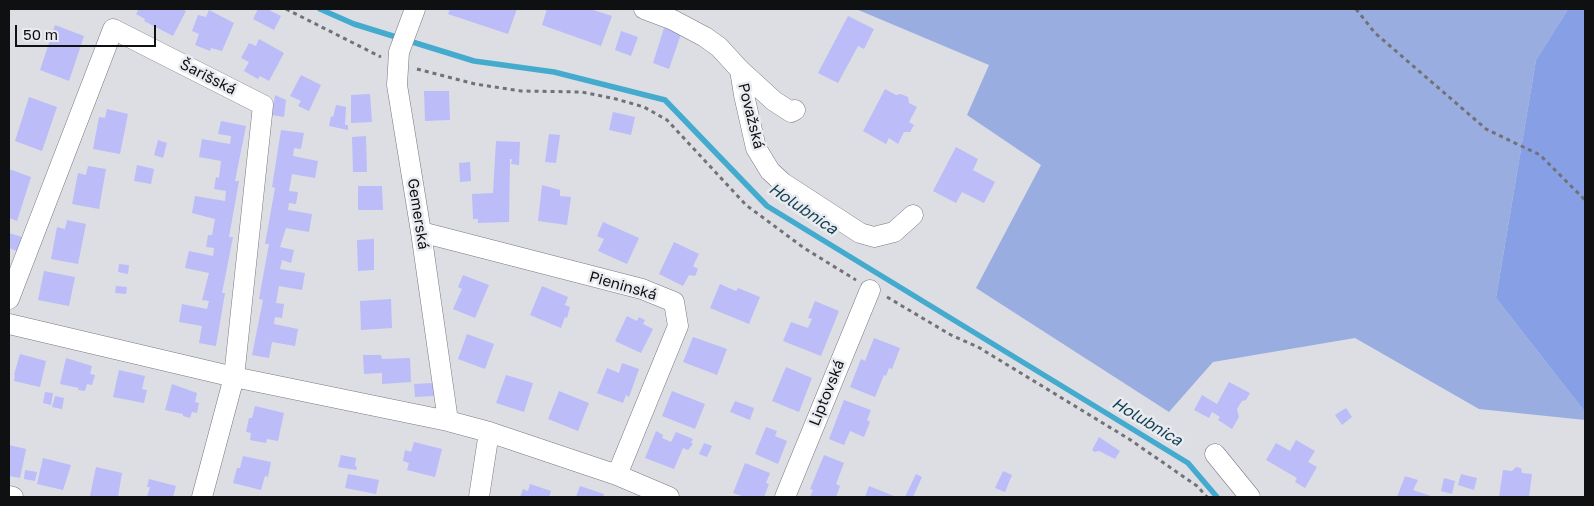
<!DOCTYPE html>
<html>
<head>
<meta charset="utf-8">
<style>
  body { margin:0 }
  #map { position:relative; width:1594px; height:506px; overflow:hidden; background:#dcdee4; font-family:"Golos Text",sans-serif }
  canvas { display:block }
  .frame { position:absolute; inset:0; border:10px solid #0f1012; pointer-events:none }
  .scale { position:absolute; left:15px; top:25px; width:141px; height:22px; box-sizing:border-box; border:2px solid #0f1012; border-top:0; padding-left:6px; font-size:15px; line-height:18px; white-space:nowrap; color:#0f1012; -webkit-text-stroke:4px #e9ebf1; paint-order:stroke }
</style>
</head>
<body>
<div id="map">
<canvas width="1594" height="506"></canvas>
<div class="frame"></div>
<div class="scale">50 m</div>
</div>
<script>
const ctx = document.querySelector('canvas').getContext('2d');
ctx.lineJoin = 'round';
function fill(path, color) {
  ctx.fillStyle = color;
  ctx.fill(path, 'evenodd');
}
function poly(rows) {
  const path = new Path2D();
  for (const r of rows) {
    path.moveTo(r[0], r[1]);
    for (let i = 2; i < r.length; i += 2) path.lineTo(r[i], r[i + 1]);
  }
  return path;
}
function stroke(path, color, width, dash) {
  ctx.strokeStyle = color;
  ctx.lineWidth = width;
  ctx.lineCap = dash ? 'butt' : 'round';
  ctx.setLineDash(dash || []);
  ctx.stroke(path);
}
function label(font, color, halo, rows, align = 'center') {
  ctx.font = font + ' "Golos Text",sans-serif';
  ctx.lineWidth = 5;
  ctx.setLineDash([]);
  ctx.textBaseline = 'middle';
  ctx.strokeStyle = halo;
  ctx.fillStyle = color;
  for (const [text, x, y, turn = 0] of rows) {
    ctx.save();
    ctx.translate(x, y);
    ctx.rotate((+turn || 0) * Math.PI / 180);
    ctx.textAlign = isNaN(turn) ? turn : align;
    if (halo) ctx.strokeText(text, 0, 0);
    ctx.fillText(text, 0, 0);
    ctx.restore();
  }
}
const green = poly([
  [856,9,1568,9,1536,60,1496,298,1585,412,1585,420,1479,409,1355,338,1213,362,1169,412,976,288,1041,165,967,115,989,65]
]);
const forest = poly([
  [1568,9,1585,9,1585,412,1496,298,1536,60]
]);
const stream = poly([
  [320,9,354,24,474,61,554,72,665,100,767,206,1188,463,1217,497]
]);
const building = poly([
  [139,9,182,9,186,11,173,36,144,21,145,19,136,14],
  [258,9,267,9,281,16,274,30,253,19],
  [450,9,517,9,508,34,448,14],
  [547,9,590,9,612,16,601,46,542,25],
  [209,10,234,23,222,51,211,48,210,51,195,45,199,34,192,31,198,15,206,17],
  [848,16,874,29,864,49,858,46,838,83,818,73],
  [55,25,84,36,69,81,40,70],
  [665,25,682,31,669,69,653,63],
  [621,31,638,37,631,56,615,50],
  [259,39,284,53,269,81,260,76,258,79,244,71,249,62,241,58,249,43,256,46],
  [301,75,321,85,309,111,298,106,301,101,290,96],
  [885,89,896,95,901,94,908,97,909,103,917,107,909,122,914,125,910,132,904,132,898,144,889,138,886,144,863,131],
  [424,91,449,91,450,120,425,121],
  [370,94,372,122,351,123,351,95],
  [275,95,286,100,284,117,272,115],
  [29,97,57,107,42,151,15,141],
  [336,105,346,107,345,125,348,125,348,130,329,126,331,116,333,117],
  [107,109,128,114,120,154,93,149,99,117,105,118],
  [613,112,635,117,631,135,609,130],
  [221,121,246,126,235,181,239,181,229,237,233,237,222,293,225,293,216,346,199,343,202,326,179,322,182,304,207,309,209,301,202,300,209,273,185,268,189,251,213,256,214,248,206,247,208,235,212,235,215,219,192,213,195,196,225,201,226,191,214,189,216,177,219,178,221,161,199,157,202,139,230,144,231,136,218,134],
  [281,130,304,133,301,149,294,148,293,156,318,161,315,178,292,174,289,191,298,192,296,204,289,203,288,210,312,214,309,232,286,228,280,247,294,250,291,263,282,260,280,269,305,273,302,290,279,286,276,303,284,304,282,318,275,317,274,324,298,329,295,346,272,342,269,358,252,355,263,300,259,299,269,244,265,244,275,188,272,187],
  [549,134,560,135,556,163,545,162],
  [366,136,367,172,353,172,352,137],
  [158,140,167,143,163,158,154,155],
  [496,141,520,142,519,165,511,164,512,159,510,159,509,222,478,223,478,219,473,219,472,194,493,193],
  [956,147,978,159,973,170,995,182,984,203,962,192,956,203,933,191],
  [470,162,471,181,460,182,459,163],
  [137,165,154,169,151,184,134,181],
  [88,166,106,169,99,209,72,204,78,173,86,175],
  [9,169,31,177,17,221,9,218],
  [542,185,560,190,560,196,571,197,567,225,538,221],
  [358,186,382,186,383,210,358,210],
  [67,220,86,224,78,264,51,259,57,227,65,229],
  [603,222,639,238,627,264,598,251,604,239,597,236],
  [9,233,22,237,17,251,9,248],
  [374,239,374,270,358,271,357,240],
  [674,242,699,254,693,266,698,269,695,276,689,275,683,286,659,274],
  [119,264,129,265,128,274,118,272],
  [44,271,75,277,69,306,38,300],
  [463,275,489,285,475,318,453,309,462,289,458,287],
  [720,284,736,291,738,288,760,297,749,324,710,308],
  [116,286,127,287,126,294,115,293],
  [542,286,568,297,565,305,570,307,567,318,565,317,561,328,530,315],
  [391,299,392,328,361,330,360,301],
  [815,301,839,311,821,356,783,341,791,322,808,328,812,319,808,318],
  [627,316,637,321,639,317,645,320,643,324,653,329,641,353,615,341],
  [467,334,494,344,485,369,458,359],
  [693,337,727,349,717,375,683,362],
  [874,338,900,348,892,369,889,368,886,376,884,375,875,397,850,387,861,359,865,361],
  [20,354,46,361,40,387,14,381,15,375,14,375],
  [363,355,381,355,382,359,410,358,411,382,382,384,382,373,364,374],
  [66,358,92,366,90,374,95,375,92,385,87,384,85,391,78,390,79,388,60,384],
  [622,363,639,369,629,397,626,395,623,403,597,393,607,368,619,373],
  [786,367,812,378,799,412,772,401],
  [119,370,145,376,142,389,147,390,144,403,113,397],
  [506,375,533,383,524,412,496,403],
  [1229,382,1250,393,1246,400,1242,401,1237,409,1239,417,1232,429,1218,420,1220,417,1212,412,1209,418,1194,410,1202,395,1217,404],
  [433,383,434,396,415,397,414,384],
  [172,384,197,393,195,402,199,403,197,413,192,412,190,418,183,416,183,414,165,410],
  [559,391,589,403,578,431,548,419],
  [672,391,705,404,695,429,662,416],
  [45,392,53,393,51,405,43,403],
  [55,396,64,398,62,409,52,407],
  [844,400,871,410,867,420,870,422,864,437,850,431,844,445,829,439],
  [735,401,754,408,750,420,730,412],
  [255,406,284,413,278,441,267,439,266,443,250,440,251,433,246,432,249,418,252,418],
  [1346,408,1352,417,1342,425,1335,415],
  [766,427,777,431,775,436,787,441,778,464,755,454],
  [656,431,663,435,662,438,671,442,676,432,693,439,691,443,693,444,688,450,683,448,674,469,645,458],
  [1099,437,1120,451,1115,459,1099,451,1095,452,1092,450],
  [1296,440,1315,451,1308,462,1317,467,1305,488,1295,482,1297,478,1266,460,1276,443,1290,451],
  [414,442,442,449,435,477,407,470,409,463,403,461,405,450,411,452],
  [704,443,712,446,707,457,699,454],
  [9,445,26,449,20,478,9,476],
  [341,455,356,458,355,466,357,467,356,470,338,467],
  [824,455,844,463,836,484,840,486,836,497,810,497,813,490,810,489],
  [243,456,271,462,268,477,265,476,261,490,233,483,237,468,240,468],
  [43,458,71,465,63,490,37,484],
  [745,463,770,473,766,483,769,484,764,497,745,497,733,493],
  [96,467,122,473,118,497,90,496],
  [1516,467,1521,468,1522,473,1532,474,1529,497,1499,497,1503,470,1512,471],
  [25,470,37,472,35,481,24,479],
  [1003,471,1012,475,1005,492,995,488],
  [348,474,379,480,376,494,345,488],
  [916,474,922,477,913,497,905,497],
  [1461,474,1477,478,1474,490,1458,485],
  [1405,476,1418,480,1413,490,1434,497,1397,497],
  [1444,478,1455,481,1452,494,1441,491],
  [149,479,176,486,173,497,147,497,150,487,147,487],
  [530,484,551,491,549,497,520,497,523,489,528,491],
  [580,486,604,494,603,497,576,497],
  [869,486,894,496,894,497,865,497]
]);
const path = poly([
  [286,9,381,57],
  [1356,9,1375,33,1486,129,1540,155,1585,200],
  [417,69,475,84,521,91,582,92,616,99,644,107,667,120,746,205,804,248,856,280],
  [887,297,951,335,978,347,1129,439,1197,486,1207,497]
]);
const street = poly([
  [415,9,399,52,397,85,421,232,448,421],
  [644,9,673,20,705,37,719,47,740,70,774,101,791,112,795,110],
  [740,70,744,95,756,148,770,171,783,183,860,233,874,237,894,232,913,215],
  [421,232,642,289,674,302,678,326,617,475],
  [9,299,113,29,263,105,234,377,202,497],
  [9,324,234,377,448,421,489,432,617,475,669,497],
  [1215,454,1250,497],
  [9,496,13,497],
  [479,497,489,432],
  [785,497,870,290]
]);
const streetNames = [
  ["Šarišská",208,77,27],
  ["Považská",751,116,76],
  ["Gemerská",418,214,81],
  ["Pieninská",623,286,16],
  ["Liptovská",827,393,-68]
];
const waterNames = [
  ["Holubnica",803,209,34],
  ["Holubnica",1147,422,31]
];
fill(green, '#9aade1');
fill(forest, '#869fe5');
stroke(stream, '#45abce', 5.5);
fill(building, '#bbbcf8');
stroke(street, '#77797e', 21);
stroke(path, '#707276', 3, [4, 4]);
stroke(street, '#fff', 20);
label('15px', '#0f1012', '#e9ebf1', streetNames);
label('italic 16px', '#123f4e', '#e9ebf1', waterNames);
</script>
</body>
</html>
